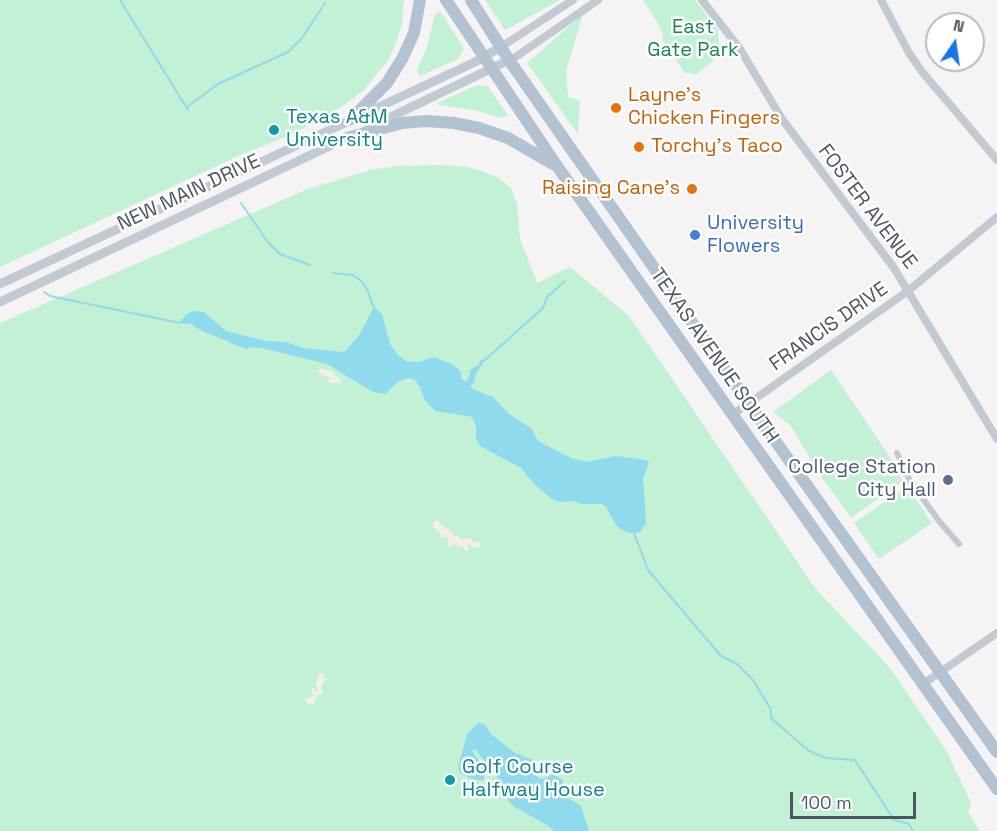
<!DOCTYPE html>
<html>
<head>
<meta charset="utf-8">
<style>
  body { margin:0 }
  #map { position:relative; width:997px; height:831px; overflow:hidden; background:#f5f3f3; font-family:"Space Grotesk",sans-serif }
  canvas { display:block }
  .north { position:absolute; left:925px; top:12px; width:60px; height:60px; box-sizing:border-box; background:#fff; border:2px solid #b7bbc0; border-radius:50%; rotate:13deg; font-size:16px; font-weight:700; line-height:24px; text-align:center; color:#4a5661 }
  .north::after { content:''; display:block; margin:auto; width:21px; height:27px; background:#1a73e8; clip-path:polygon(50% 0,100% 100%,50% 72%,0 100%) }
  .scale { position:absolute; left:790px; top:792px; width:126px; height:27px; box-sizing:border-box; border:3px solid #4a5661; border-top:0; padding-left:8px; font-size:18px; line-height:21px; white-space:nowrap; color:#4a5661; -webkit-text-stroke:4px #fff; paint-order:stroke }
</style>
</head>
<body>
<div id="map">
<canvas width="997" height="831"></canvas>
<div class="north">N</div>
<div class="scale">100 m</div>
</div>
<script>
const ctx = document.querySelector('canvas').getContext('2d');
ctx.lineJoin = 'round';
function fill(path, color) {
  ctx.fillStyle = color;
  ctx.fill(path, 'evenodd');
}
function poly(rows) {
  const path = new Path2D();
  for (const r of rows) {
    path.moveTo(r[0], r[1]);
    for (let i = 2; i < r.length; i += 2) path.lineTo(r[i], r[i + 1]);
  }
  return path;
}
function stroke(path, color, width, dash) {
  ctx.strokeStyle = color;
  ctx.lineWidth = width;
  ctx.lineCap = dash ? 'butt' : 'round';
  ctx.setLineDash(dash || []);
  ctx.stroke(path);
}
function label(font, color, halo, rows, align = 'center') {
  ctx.font = font + ' "Space Grotesk",sans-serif';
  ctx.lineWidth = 5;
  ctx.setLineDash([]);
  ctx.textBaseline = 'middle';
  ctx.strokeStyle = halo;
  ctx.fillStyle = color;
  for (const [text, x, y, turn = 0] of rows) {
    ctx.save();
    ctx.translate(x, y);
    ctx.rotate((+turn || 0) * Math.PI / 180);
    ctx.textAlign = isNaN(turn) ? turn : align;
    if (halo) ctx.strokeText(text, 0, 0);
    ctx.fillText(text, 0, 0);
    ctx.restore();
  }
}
const green = poly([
  [0,0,404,0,402,24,394,48,388,60,364,90,341,107,317,122,290,135,238,156,0,267],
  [485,0,560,0,505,30],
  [643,0,695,0,718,30,719,56,697,74,685,73,663,42,663,35,657,22],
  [440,11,464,48,458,59,420,76,417,70,427,47,435,15],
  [583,14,566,71,568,97,580,101,578,134,527,63],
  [477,85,487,86,508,115,502,118,474,110,439,105,437,103],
  [441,165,468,167,482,171,499,178,511,188,517,204,520,239,537,283,570,267,629,316,815,588,891,669,947,752,971,803,968,812,980,831,0,831,0,323,308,189,370,170,395,166],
  [831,370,889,456,903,481,851,518,820,475,791,426,773,412],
  [907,486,932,523,879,559,854,523]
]);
const sand = poly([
  [321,368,332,372,340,379,341,383,327,383,330,377,320,375,318,370],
  [437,520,445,528,450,530,453,536,458,536,462,540,466,538,471,539,473,542,479,542,480,547,472,547,468,543,468,550,466,551,462,546,458,548,457,543,453,544,451,547,448,546,447,536,441,538,439,531,433,527,433,522],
  [320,673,324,674,324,677,327,678,321,685,323,693,317,696,313,704,308,704,305,699,314,696,311,693,312,689,315,688,316,692,318,692,316,684]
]);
const water = poly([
  [374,307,382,314,390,344,398,355,406,361,419,362,434,357,452,364,460,371,462,379,466,382,469,377,470,370,478,365,481,360,486,359,475,375,475,381,470,387,486,395,492,396,509,414,531,428,538,441,571,458,586,462,616,456,647,460,649,463,643,478,646,523,640,532,629,533,622,530,616,525,606,507,602,504,582,504,573,501,560,502,552,499,535,485,521,468,480,446,476,437,476,426,472,417,435,411,425,400,420,387,415,380,408,378,399,381,385,394,373,392,327,364,266,349,253,347,246,349,198,329,191,324,179,323,187,314,193,311,204,312,226,331,267,341,286,342,303,348,344,352,358,337],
  [478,723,484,724,491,734,515,753,533,760,533,771,538,778,544,779,553,774,563,780,564,793,568,798,581,806,589,831,554,831,547,825,513,806,508,800,505,787,475,749,472,751,484,768,484,780,473,780,460,773,458,767,467,734]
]);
const stream = poly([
  [120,0,188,110],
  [187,107,218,84,288,52,302,38,325,3],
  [241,203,267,241,280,254,310,265],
  [333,273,353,275,361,281,367,289,374,308],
  [44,292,50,296,180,323],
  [485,360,543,308,547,297,565,281],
  [634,533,648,570,720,655,737,664,753,680,770,708,772,719,809,751,826,758,855,760,894,820,909,824,913,831]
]);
const pedestrian = poly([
  [897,453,910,481,939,521,959,544]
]);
const minor = poly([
  [702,0,740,49,782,119,894,268,997,439],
  [881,0,909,53,923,73,997,160],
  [501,47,573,0],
  [509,60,517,56,598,0],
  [732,415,908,291,997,217],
  [923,684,997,633]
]);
const tertiary = poly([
  [368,128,509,60],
  [0,284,473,63,501,47],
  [0,302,353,135]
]);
const primary = poly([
  [446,0,557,166,997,789],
  [471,0,509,60,749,404,997,752],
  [351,119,387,83,402,59,414,33,420,0],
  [347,138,402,123,426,121,454,123,479,128,508,138,553,164]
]);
const markers = [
  [616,108,6,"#e8710a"],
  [274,130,6,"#0f9aa8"],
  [639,147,6,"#e8710a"],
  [692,189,6,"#e8710a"],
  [695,235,6,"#3f7fe0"],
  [948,480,6,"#5c6f8a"],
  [450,780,6,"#0f9aa8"]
];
const parkNames = [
  ["East",693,28],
  ["Gate Park",693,51]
];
const foodNames = [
  ["Layne's",628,96],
  ["Chicken Fingers",628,119],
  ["Torchy's Taco",651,147],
  ["Raising Cane's",680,189,"right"]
];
const cultureNames = [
  ["Texas A&M",286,118],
  ["University",286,141],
  ["Golf Course",462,768],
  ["Halfway House",462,791]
];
const streetNames = [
  ["NEW MAIN DRIVE",189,193,-25],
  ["FOSTER AVENUE",867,207,53],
  ["FRANCIS DRIVE",829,327,-35],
  ["TEXAS AVENUE SOUTH",714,356,55]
];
const shopNames = [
  ["University",707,224],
  ["Flowers",707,247]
];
const serviceNames = [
  ["College Station",936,468],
  ["City Hall",936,491]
];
fill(green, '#c3f1d5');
fill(sand, '#f5f0e5');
fill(water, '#90daee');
stroke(stream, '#90daee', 2);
stroke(pedestrian, '#c1cad2', 6);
stroke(minor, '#c1cad2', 8);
stroke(tertiary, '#c1cad2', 9);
stroke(primary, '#b3c2d1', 12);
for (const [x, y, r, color] of markers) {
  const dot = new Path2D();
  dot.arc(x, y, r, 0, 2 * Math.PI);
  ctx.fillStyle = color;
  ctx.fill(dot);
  stroke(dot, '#fff', 2);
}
label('20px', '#17864f', '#fff', parkNames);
label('20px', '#c56008', '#fff', foodNames, 'left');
label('20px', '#0d838f', '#fff', cultureNames, 'left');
label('20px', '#4a5661', '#fff', streetNames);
label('20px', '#366cbe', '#fff', shopNames, 'left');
label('20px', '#4e5e75', '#fff', serviceNames, 'right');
</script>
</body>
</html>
